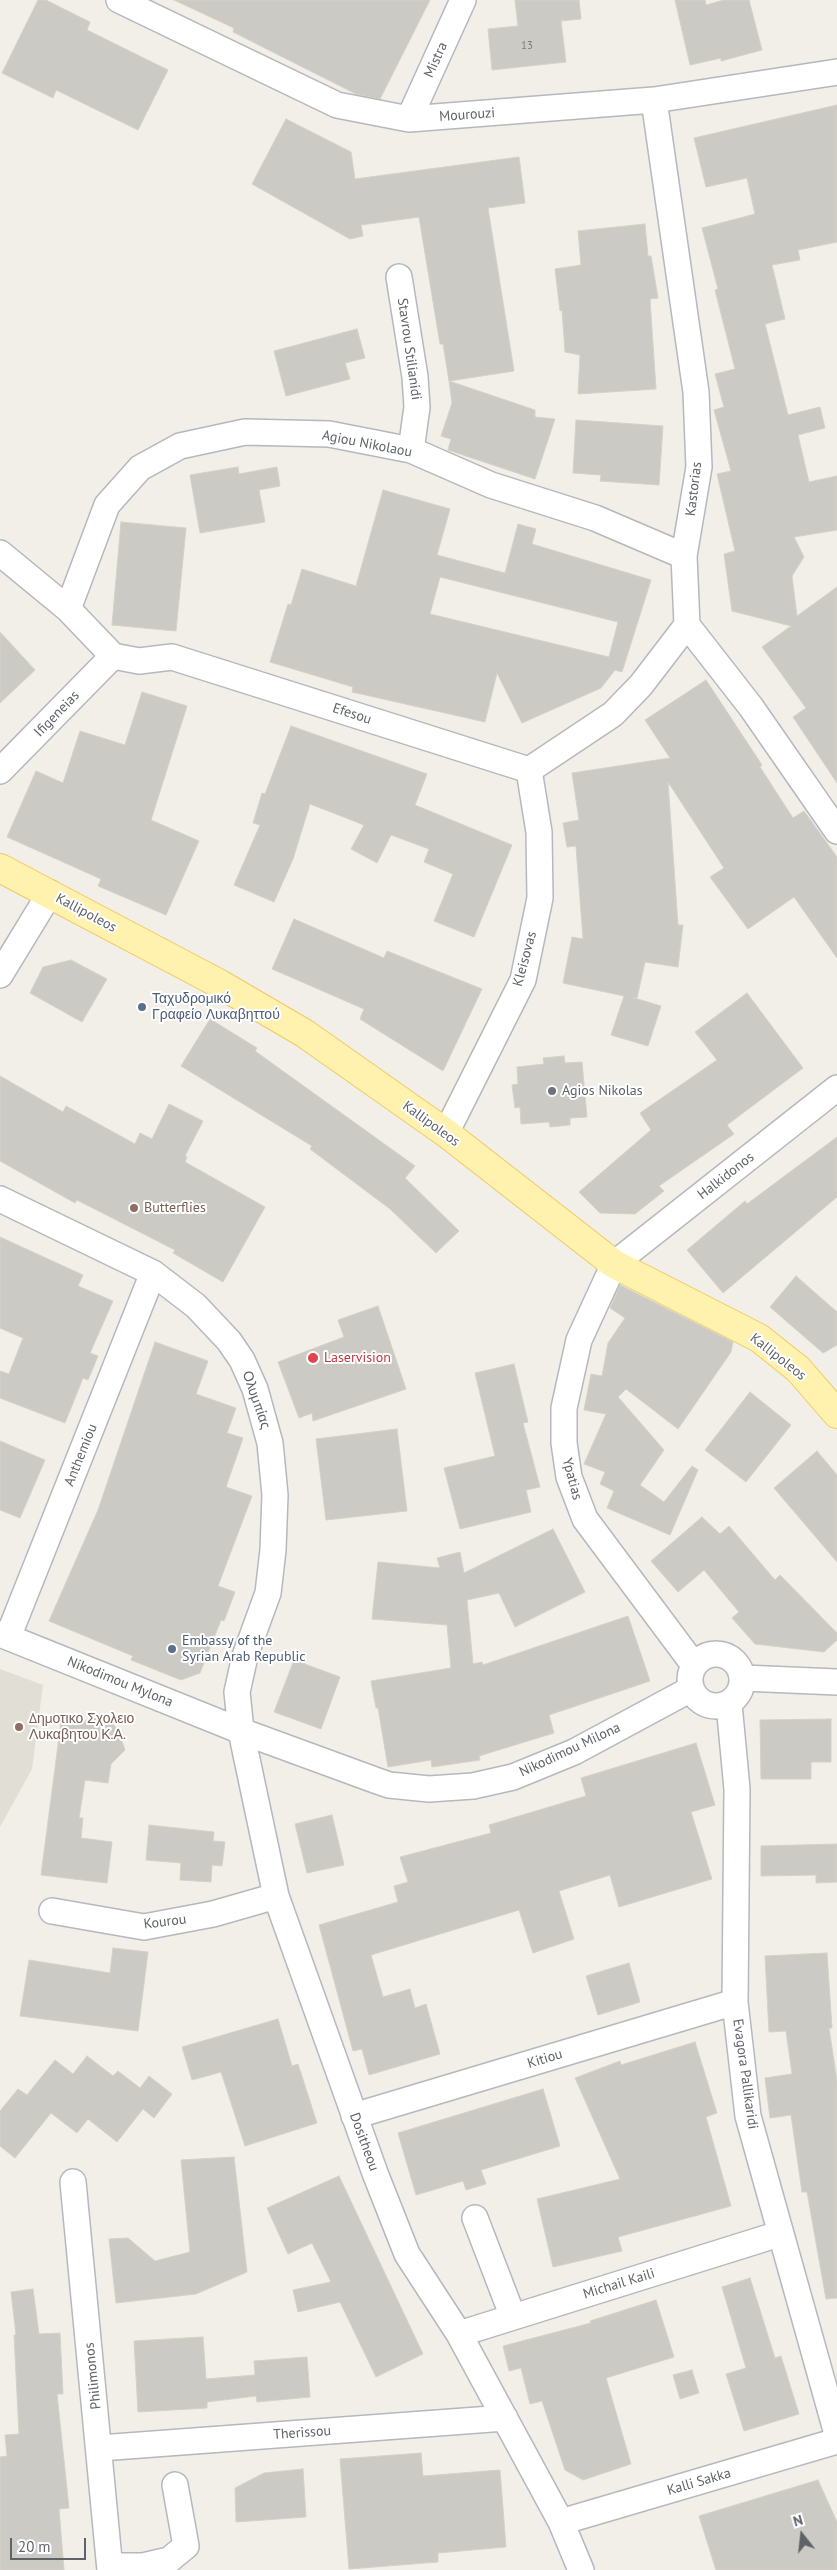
<!DOCTYPE html>
<html>
<head>
<meta charset="utf-8">
<style>
  body { margin:0 }
  #map { position:relative; width:837px; height:2570px; overflow:hidden; background:#f1efe8; font-family:"PT Sans",sans-serif }
  canvas { display:block }
  .north { position:absolute; left:777px; top:2510px; width:50px; height:50px; -webkit-text-stroke:4px #fff; paint-order:stroke; rotate:344deg; font-size:14px; font-weight:700; line-height:20px; text-align:center; color:#5f6368 }
  .north::after { content:''; display:block; margin:auto; width:18px; height:22px; background:#5f6368; clip-path:polygon(50% 0,100% 100%,50% 72%,0 100%) }
  .scale { position:absolute; left:10px; top:2538px; width:76px; height:22px; box-sizing:border-box; border:2px solid #5f6368; border-top:0; padding-left:6px; font-size:15px; line-height:18px; white-space:nowrap; color:#5f6368; -webkit-text-stroke:4px #fff; paint-order:stroke }
</style>
</head>
<body>
<div id="map">
<canvas width="837" height="2570"></canvas>
<div class="north">N</div>
<div class="scale">20 m</div>
</div>
<script>
const ctx = document.querySelector('canvas').getContext('2d');
ctx.lineJoin = 'round';
function fill(path, color) {
  ctx.fillStyle = color;
  ctx.fill(path, 'evenodd');
}
function poly(rows) {
  const path = new Path2D();
  for (const r of rows) {
    if (r.length === 3) {
      path.moveTo(r[0] + r[2], r[1]);
      path.arc(r[0], r[1], r[2], 0, 2 * Math.PI);
      continue;
    }
    path.moveTo(r[0], r[1]);
    for (let i = 2; i < r.length; i += 2) path.lineTo(r[i], r[i + 1]);
  }
  return path;
}
function stroke(path, color, width, dash) {
  ctx.strokeStyle = color;
  ctx.lineWidth = width;
  ctx.lineCap = dash ? 'butt' : 'round';
  ctx.setLineDash(dash || []);
  ctx.stroke(path);
}
function label(font, color, halo, rows, align = 'center') {
  ctx.font = font + ' "PT Sans",sans-serif';
  ctx.lineWidth = 4;
  ctx.setLineDash([]);
  ctx.textBaseline = 'middle';
  ctx.strokeStyle = halo;
  ctx.fillStyle = color;
  for (const [text, x, y, turn = 0] of rows) {
    ctx.save();
    ctx.translate(x, y);
    ctx.rotate((+turn || 0) * Math.PI / 180);
    ctx.textAlign = isNaN(turn) ? turn : align;
    if (halo) ctx.strokeText(text, 0, 0);
    ctx.fillText(text, 0, 0);
    ctx.restore();
  }
}
const education = poly([
  [0,1669,43,1685,32,1769,0,1827]
]);
const building = poly([
  [38,0,46,0,90,22,87,30,168,70,138,130,56,90,53,98,2,73,38,0],
  [174,0,430,0,380,99,356,94,233,32,234,28,174,0],
  [515,0,579,0,581,19,561,21,566,62,492,70,488,29,518,26,515,0],
  [675,0,705,0,706,5,724,0,749,0,762,50,721,61,721,58,690,65,675,0],
  [837,105,837,242,798,250,800,260,772,265,785,319,765,324,788,415,820,407,825,428,798,435,809,482,837,476,837,530,794,537,804,557,792,576,797,616,837,587,837,783,793,717,806,708,762,647,791,626,732,611,724,554,735,551,717,474,731,471,714,410,724,407,715,374,735,369,715,290,718,289,702,228,755,214,747,178,706,187,694,138,837,105],
  [286,119,351,152,355,179,519,157,525,203,488,208,514,371,449,381,443,344,440,344,419,217,361,225,363,236,350,239,252,184,286,119],
  [645,224,648,256,651,256,658,298,650,299,656,389,578,394,580,355,565,352,562,310,560,311,555,269,581,265,578,231,645,224],
  [357,329,365,358,345,363,350,379,286,396,274,351,357,329],
  [449,381,535,410,535,417,555,419,535,479,448,450,451,439,441,436,452,403,449,381],
  [576,420,663,426,659,485,600,481,601,475,573,473,576,420],
  [238,467,239,474,277,467,280,486,259,490,265,522,200,533,190,475,238,467],
  [383,490,450,509,437,555,505,573,518,524,536,529,532,544,651,580,622,672,615,670,601,688,522,723,497,673,485,722,352,692,353,687,270,662,288,604,291,605,302,569,356,586,383,490],
  [440,577,618,622,609,657,430,614,440,577],
  [121,522,186,528,176,631,112,625,121,522],
  [0,632,35,670,0,703,0,632],
  [706,680,762,765,760,767,793,818,804,811,837,857,837,958,794,897,748,929,710,877,724,868,668,782,678,925,683,925,678,967,645,962,637,998,631,997,661,1006,648,1046,611,1035,624,996,563,983,572,937,583,939,576,846,567,847,563,823,579,820,572,773,670,758,645,720,706,680],
  [142,692,187,706,151,820,199,841,166,915,98,886,101,879,7,837,36,771,63,783,80,731,125,745,142,692],
  [291,726,427,774,415,805,512,845,474,937,434,921,453,874,424,862,429,849,391,835,377,863,351,849,364,825,310,804,293,859,274,902,234,885,260,825,253,823,262,793,265,794,291,726],
  [294,919,384,958,387,951,482,989,443,1071,360,1019,364,1009,272,969,294,919],
  [71,960,107,979,82,1022,30,993,43,967,71,960],
  [747,993,803,1068,727,1125,734,1134,659,1186,664,1191,635,1214,600,1213,579,1192,651,1130,640,1113,717,1060,695,1032,747,993],
  [210,1019,257,1048,255,1051,415,1166,405,1178,459,1231,436,1253,390,1209,310,1149,312,1146,181,1066,210,1019],
  [564,1056,565,1063,582,1062,587,1117,570,1118,570,1125,550,1127,549,1122,521,1124,520,1107,515,1108,512,1085,518,1084,517,1067,544,1064,543,1058,564,1056],
  [0,1076,63,1112,66,1106,135,1144,140,1133,152,1139,169,1104,203,1121,185,1156,187,1157,185,1162,265,1207,223,1282,173,1253,175,1250,77,1200,75,1203,0,1161,0,1076],
  [837,1137,837,1197,723,1293,687,1250,745,1201,747,1204,837,1137],
  [0,1237,83,1275,78,1286,113,1301,90,1353,98,1356,88,1380,83,1378,65,1423,0,1398,0,1371,9,1374,23,1338,0,1328,0,1237],
  [796,1276,837,1312,837,1345,823,1353,770,1307,796,1276],
  [620,1285,733,1342,731,1352,678,1429,626,1389,618,1397,664,1450,640,1485,664,1502,692,1466,698,1470,670,1535,607,1508,614,1491,600,1484,605,1472,584,1464,606,1414,584,1410,591,1374,602,1376,608,1343,625,1318,610,1308,620,1285],
  [378,1306,406,1389,313,1421,312,1413,299,1418,278,1362,344,1337,338,1320,378,1306],
  [155,1342,208,1361,196,1394,236,1408,227,1433,243,1438,226,1487,252,1496,218,1586,235,1592,224,1621,221,1620,200,1673,181,1680,131,1660,133,1656,49,1621,98,1510,155,1342],
  [514,1364,528,1422,523,1423,540,1487,526,1490,531,1512,460,1529,444,1468,495,1456,475,1373,514,1364],
  [750,1392,791,1425,746,1482,705,1450,750,1392],
  [397,1429,407,1511,326,1520,316,1439,397,1429],
  [0,1441,45,1460,20,1518,0,1510,0,1441],
  [817,1451,837,1475,837,1562,774,1488,817,1451],
  [702,1517,720,1534,729,1526,775,1580,780,1575,837,1633,837,1640,824,1652,755,1644,732,1618,739,1612,704,1570,678,1592,651,1561,702,1517],
  [553,1529,585,1592,515,1627,499,1593,467,1600,473,1664,482,1662,483,1665,628,1616,650,1681,549,1715,554,1733,479,1756,480,1760,432,1767,431,1760,388,1767,378,1708,376,1708,371,1681,451,1668,447,1625,372,1619,378,1562,440,1568,437,1558,460,1552,464,1573,553,1529],
  [294,1660,340,1677,321,1729,274,1712,294,1660],
  [91,1717,108,1718,118,1730,125,1750,111,1764,108,1783,85,1780,79,1818,83,1818,81,1838,112,1842,107,1883,41,1875,61,1722,79,1725,91,1717],
  [831,1719,831,1762,811,1762,811,1779,761,1779,760,1720,831,1719],
  [696,1743,715,1805,691,1812,712,1879,619,1907,610,1875,559,1891,574,1939,533,1953,519,1910,371,1955,383,1997,410,1989,415,2008,426,2004,440,2054,369,2075,362,2049,353,2051,319,1925,398,1902,394,1886,408,1882,400,1857,491,1833,489,1825,586,1796,581,1778,696,1743],
  [332,1815,344,1865,307,1873,295,1824,332,1815],
  [149,1825,214,1832,213,1841,225,1842,222,1866,212,1865,211,1882,180,1880,181,1863,146,1860,149,1825],
  [837,1844,837,1882,816,1883,816,1875,761,1876,761,1846,837,1844],
  [113,1948,148,1952,138,2031,20,2016,29,1960,110,1973,113,1948],
  [827,1953,832,2028,829,2028,837,2081,837,2298,826,2299,807,2192,802,2192,791,2115,770,2118,765,2078,792,2074,786,2031,769,2032,765,1956,827,1953],
  [629,1963,640,2002,598,2015,586,1976,629,1963],
  [278,2019,292,2066,298,2064,317,2123,245,2146,221,2072,192,2080,182,2047,278,2019],
  [695,2042,717,2113,706,2117,731,2206,618,2237,622,2251,553,2267,537,2199,620,2179,575,2078,620,2061,621,2065,695,2042],
  [87,2056,113,2076,118,2071,140,2088,149,2076,172,2094,154,2118,143,2109,117,2142,88,2119,77,2133,51,2113,15,2158,0,2146,0,2111,18,2089,27,2095,55,2060,73,2074,87,2056],
  [543,2089,560,2146,481,2170,486,2184,466,2190,463,2181,416,2195,398,2133,543,2089],
  [234,2157,247,2272,196,2294,116,2303,109,2239,128,2238,155,2261,190,2252,181,2160,234,2157],
  [339,2176,423,2354,376,2377,340,2302,298,2312,293,2290,331,2282,312,2243,288,2254,267,2208,339,2176],
  [750,2278,775,2358,781,2356,799,2414,744,2431,726,2374,746,2368,722,2287,750,2278],
  [33,2289,39,2334,60,2333,63,2394,57,2394,69,2508,59,2509,64,2570,0,2570,0,2457,7,2456,5,2435,19,2434,14,2335,16,2335,11,2292,33,2289],
  [656,2300,674,2357,606,2378,631,2464,583,2480,565,2470,542,2401,530,2404,521,2368,509,2371,503,2346,591,2323,590,2321,656,2300],
  [203,2337,206,2379,255,2375,254,2361,307,2357,310,2397,257,2402,256,2396,207,2402,207,2408,138,2412,134,2341,203,2337],
  [692,2370,699,2393,680,2399,673,2375,692,2370],
  [421,2453,423,2476,500,2470,506,2547,438,2553,438,2562,349,2569,340,2459,421,2453],
  [303,2469,306,2517,236,2522,235,2488,264,2473,303,2469],
  [818,2480,837,2522,837,2570,716,2570,699,2516,818,2480]
]);
const minor = poly([
  [119,0,337,105,409,119,654,100,837,72],
  [654,100,696,392,699,467,684,556,687,625,751,707,837,831],
  [409,119,463,0],
  [399,277,415,377,417,407,411,450],
  [0,553,68,609,113,656,139,661,172,657,529,770],
  [68,609,107,505,140,468,180,446,245,432,329,434,411,450,491,485,595,518,684,556],
  [529,770,613,714,641,685,687,625],
  [0,771,113,656],
  [0,975,50,893],
  [446,1133,523,980,540,898,539,832,529,770],
  [0,1199,153,1273,196,1306,229,1341,242,1360,255,1389,270,1443,275,1495,273,1550,268,1593,245,1656,237,1692,241,1731,276,1896,375,2173,407,2254,459,2334,561,2522,581,2570],
  [0,1634,241,1731,372,1779,389,1785,429,1789,473,1786,513,1777,574,1752,691,1689],
  [8,1637,153,1273],
  [716,1680,26],
  [694,1665,585,1519,569,1477,564,1443,564,1408,579,1340,614,1264,837,1088],
  [743,1678,837,1682],
  [729,1704,737,1789,735,2002,748,2116,837,2434],
  [52,1911,144,1927,213,1914,276,1896],
  [354,2116,735,2002],
  [73,2182,110,2570],
  [475,2218,513,2317],
  [459,2334,779,2234],
  [100,2448,505,2418],
  [561,2522,837,2441],
  [110,2566,143,2566,169,2560,186,2546,175,2485]
]);
const major = poly([
  [0,868,220,984,304,1033,446,1133,614,1264,759,1338,798,1369,837,1414]
]);
const markers = [
  [142,1007,5,"#5c6f8a"],
  [552,1091,5,"#6b7280"],
  [134,1208,5,"#8d6e63"],
  [313,1358,6,"#e0444e"],
  [172,1649,5,"#5c6f8a"],
  [19,1727,5,"#8d6e63"]
];
const numberNames = [
  ["13",527,46]
];
const streetNames = [
  ["Mistra",436,60,-66],
  ["Mourouzi",467,115,-4],
  ["Stavrou Stilianidi",409,349,82],
  ["Agiou Nikolaou",367,444,11],
  ["Kastorias",694,489,-83],
  ["Ifigeneias",57,714,-46],
  ["Efesou",352,714,18],
  ["Kallipoleos",86,913,28],
  ["Kleisovas",525,959,-75],
  ["Kallipoleos",431,1124,36],
  ["Halkidonos",726,1176,-38],
  ["Kallipoleos",778,1357,38],
  ["Ολυμπίας",256,1400,71],
  ["Anthemiou",81,1455,-68],
  ["Ypatias",572,1479,75],
  ["Nikodimou Mylona",120,1682,22],
  ["Nikodimou Milona",570,1750,-25],
  ["Kourou",165,1922,-7],
  ["Kitiou",545,2059,-17],
  ["Evagora Pallikaridi",745,2074,82],
  ["Dositheou",364,2142,70],
  ["Michail Kaili",619,2284,-17],
  ["Philimonos",93,2376,-96],
  ["Therissou",302,2433,-4],
  ["Kalli Sakka",699,2482,-16]
];
const serviceNames = [
  ["Ταχυδρομικό",152,999],
  ["Γραφείο Λυκαβηττού",152,1015],
  ["Embassy of the",182,1641],
  ["Syrian Arab Republic",182,1657]
];
const worshipNames = [
  ["Agios Nikolas",562,1091]
];
const educationNames = [
  ["Butterflies",144,1208],
  ["Δημοτικο Σχολειο",29,1719],
  ["Λυκαβητου Κ.Α.",29,1735]
];
const healthNames = [
  ["Laservision",324,1358]
];
fill(education, '#e1ded6');
fill(building, '#cccac5');
stroke(building, '#d6d1c6', 1);
stroke(minor, '#b5b8bc', 28);
stroke(major, '#f2c960', 30);
stroke(minor, '#fff', 25);
stroke(major, '#fff2af', 28);
for (const [x, y, r, color] of markers) {
  const dot = new Path2D();
  dot.arc(x, y, r, 0, 2 * Math.PI);
  ctx.fillStyle = color;
  ctx.fill(dot);
  stroke(dot, '#fff', 2);
}
label('11px', '#7a7d7f', null, numberNames);
label('14px', '#5f6368', '#fff', streetNames);
label('14px', '#4e5e75', '#fff', serviceNames, 'left');
label('14px', '#5b616d', '#fff', worshipNames, 'left');
label('14px', '#785e54', '#fff', educationNames, 'left');
label('14px', '#be3a42', '#fff', healthNames, 'left');
</script>
</body>
</html>
